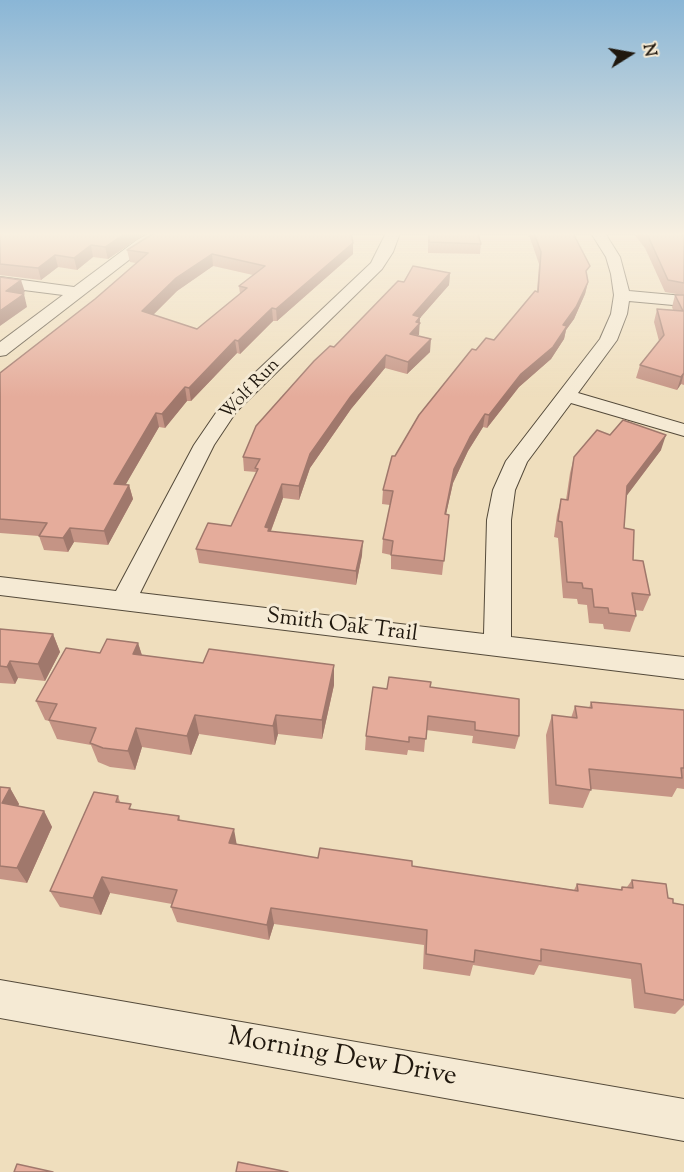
<!DOCTYPE html>
<html>
<head>
<meta charset="utf-8">
<style>
  body { margin:0 }
  #map { position:relative; width:684px; height:1172px; overflow:hidden; background:#efdebd; font-family:"Sorts Mill Goudy",serif }
  canvas { display:block }
  .north { position:absolute; left:600px; top:24px; width:60px; height:60px; -webkit-text-stroke:4px #f5ead4; paint-order:stroke; rotate:79deg; font-size:16px; font-weight:700; line-height:24px; text-align:center; color:#20180e }
  .north::after { content:''; display:block; margin:auto; width:21px; height:27px; background:#20180e; clip-path:polygon(50% 0,100% 100%,50% 72%,0 100%) }
</style>
</head>
<body>
<div id="map">
<canvas width="684" height="1172"></canvas>
<div class="north">N</div>
</div>
<script>
const ctx = document.querySelector('canvas').getContext('2d');
ctx.lineJoin = 'round';
function poly(rows) {
  const path = new Path2D();
  for (const r of rows) {
    path.moveTo(r[0], r[1]);
    for (let i = 2; i < r.length; i += 2) path.lineTo(r[i], r[i + 1]);
  }
  return path;
}
function stroke(path, color, width, dash) {
  ctx.strokeStyle = color;
  ctx.lineWidth = width;
  ctx.lineCap = dash ? 'butt' : 'round';
  ctx.setLineDash(dash || []);
  ctx.stroke(path);
}
function fill(path, color) {
  ctx.fillStyle = color;
  ctx.fill(path, 'evenodd');
}
function label(font, color, halo, rows, align = 'center') {
  ctx.font = font + ' "Sorts Mill Goudy",serif';
  ctx.lineWidth = 6;
  ctx.setLineDash([]);
  ctx.textBaseline = 'middle';
  ctx.strokeStyle = halo;
  ctx.fillStyle = color;
  for (const [text, x, y, turn = 0] of rows) {
    ctx.save();
    ctx.translate(x, y);
    ctx.rotate((+turn || 0) * Math.PI / 180);
    ctx.textAlign = isNaN(turn) ? turn : align;
    if (halo) ctx.strokeText(text, 0, 0);
    ctx.fillText(text, 0, 0);
    ctx.restore();
  }
}
const minor = poly([
  [150,233,169,233,147,246,6,355,0,356,0,342,63,295,0,287,0,277,74,287,137,240,150,233],
  [386,233,400,233,393,252,382,269,236,412,214,445,140,593,484,634,487,520,493,490,506,461,600,339,611,314,614,295,611,274,606,257,591,233,605,233,620,257,629,291,684,296,684,306,629,301,627,314,617,340,578,393,684,424,684,436,571,403,527,462,515,490,511,520,511,637,684,657,684,679,0,595,0,577,116,591,194,445,222,404,371,263,386,233],
  [0,980,684,1099,684,1141,0,1018,0,980]
]);
const wall = poly([
  [0,233,146,233,108,259,93,257,77,270,58,267,41,280,0,275],
  [154,233,352,233,353,254,277,321,273,321,240,354,237,353,191,401,187,401,165,428,159,427,125,485,129,485,133,499,108,545,74,542,68,552,44,550,39,536,0,533,0,373,95,299,136,263,130,262,127,250],
  [213,266,253,275,239,286,240,294,197,329,153,315,177,291],
  [428,233,478,233,481,244,480,254,428,253],
  [527,233,573,233,587,277,588,282,585,294,574,319,566,330,564,339,551,359,519,387,487,428,483,427,468,451,453,483,446,514,449,515,442,575,391,569,391,555,382,553,383,539,390,505,382,504,383,490,395,456,476,350,494,340,537,291,539,264,530,238],
  [633,233,681,233,684,238,684,385,681,384,677,390,636,378,640,365,659,341,654,322,657,309,673,310,672,307,675,295,682,295,665,292,645,248],
  [450,273,449,285,420,318,418,336,430,352,407,374,385,368,351,409,310,468,299,500,283,498,271,531,362,555,356,585,199,563,196,549,231,526,256,474,256,472,244,471,243,457,334,347,404,282],
  [661,450,626,496,624,528,633,560,650,595,643,611,635,610,636,616,630,632,604,629,603,624,589,623,587,605,578,604,577,599,563,598,558,538,554,537,557,515,561,499,566,500,570,473,574,457],
  [0,629,53,634,60,652,45,681,18,678,15,684,0,683],
  [138,643,142,655,203,663,334,665,334,685,322,739,278,734,275,745,199,734,191,755,142,747,135,770,110,767,98,762,91,745,57,739,49,721,45,720,36,701,100,653],
  [430,687,519,736,515,749,472,743,473,736,426,730,424,752,408,750,407,755,365,750,366,736,387,689],
  [591,702,684,710,684,789,677,788,672,797,591,789,583,808,549,804,546,735,552,715,571,718,575,706,589,708],
  [0,787,10,788,19,804,18,806,44,811,52,827,27,883,0,879],
  [118,796,120,802,133,810,179,816,180,820,237,844,318,858,412,866,574,890,577,884,620,890,622,887,627,887,632,880,668,898,673,903,684,905,684,1005,675,1014,634,1008,631,979,539,965,534,975,473,965,470,976,423,969,424,945,274,924,269,940,177,922,171,907,172,904,110,893,101,915,60,907,50,891]
]);
const shadedWall = poly([
  [126,233,146,233,108,259,105,247],
  [353,243,353,254,277,321,276,309],
  [91,245,93,257,77,270,74,258],
  [212,254,213,266,177,291,144,324,142,311,176,278],
  [55,255,58,267,41,280,38,268],
  [450,273,449,285,420,318,419,335,410,334,413,315],
  [21,280,25,292,10,303,6,291],
  [588,282,585,294,574,319,566,330,564,339,551,359,519,387,487,428,489,415,521,374,563,325],
  [24,294,27,307,0,326,0,311],
  [272,308,273,321,240,354,238,341],
  [431,339,430,352,407,374,408,362],
  [235,340,237,353,191,401,189,388],
  [386,355,385,368,351,409,310,468,299,500,299,486,310,454,351,396],
  [684,373,681,384,677,390,681,377],
  [185,387,187,401,165,428,162,414],
  [156,413,159,427,118,498,114,484],
  [485,414,483,427,468,451,453,483,443,528,445,514,454,469,470,437],
  [666,435,661,450,622,502,627,486],
  [282,484,283,498,270,533,265,527],
  [129,485,133,499,108,545,104,531],
  [70,528,74,542,68,552,63,538],
  [363,541,362,555,356,585,356,571],
  [53,634,60,652,45,681,38,664],
  [138,643,144,662,133,654],
  [10,661,18,678,15,684,7,667],
  [334,665,334,685,322,739,322,720],
  [195,715,199,734,191,755,187,736],
  [276,715,278,734,275,745,273,726],
  [136,728,142,747,135,770,128,751],
  [10,788,19,804,12,819,2,803],
  [44,811,52,827,27,883,17,868],
  [234,829,237,846,229,843],
  [102,877,110,893,101,915,93,898],
  [271,908,274,924,269,940,267,925]
]);
const building = poly([
  [0,233,126,233,105,247,91,245,74,258,55,255,38,268,0,264,0,233],
  [154,233,351,233,353,243,276,309,272,308,238,341,235,340,189,388,185,387,162,414,156,413,114,484,129,485,104,531,70,528,63,538,39,536,47,523,0,519,0,373,95,299,148,253,127,250,154,233],
  [212,254,265,266,239,286,247,288,197,329,142,311,176,278,212,254],
  [429,233,478,233,481,244,429,242,429,233],
  [534,233,573,233,590,266,586,271,588,282,576,307,563,325,567,326,553,347,521,374,489,415,485,414,470,437,454,469,445,514,449,515,444,561,391,555,393,541,383,539,393,491,383,490,392,456,395,456,419,415,472,349,476,350,486,338,494,340,535,291,538,292,541,252,534,233],
  [645,233,681,233,684,238,684,283,668,280,648,236,645,233],
  [413,266,450,273,413,315,420,317,416,322,420,323,410,334,431,339,408,362,386,355,351,396,310,454,299,486,282,484,265,527,269,528,268,531,363,541,356,571,196,549,208,523,231,526,258,469,255,468,260,459,243,457,256,426,314,361,330,346,334,347,398,281,404,282,413,266],
  [0,277,21,280,6,291,24,294,0,311,0,277],
  [675,295,684,295,684,373,681,377,640,365,664,335,657,309,683,311,675,295],
  [623,420,666,435,627,486,624,528,634,530,633,560,643,561,650,595,632,593,636,616,609,613,608,608,594,607,592,589,583,588,582,583,567,582,562,522,558,521,561,499,568,500,574,457,597,430,610,435,623,420],
  [0,629,53,634,38,664,10,661,7,667,0,666,0,629],
  [107,639,138,643,133,654,203,663,209,649,334,665,322,720,276,715,273,726,195,715,187,736,136,728,128,751,103,748,90,743,96,728,49,720,57,704,36,701,66,648,100,653,107,639],
  [389,677,431,682,430,687,519,699,519,736,475,730,475,722,428,716,426,739,409,737,409,742,366,736,373,687,387,689,389,677],
  [591,702,684,710,684,768,681,768,682,778,589,769,591,790,556,785,552,715,577,718,575,706,592,708,591,702],
  [0,787,10,788,2,803,44,811,17,868,0,866,0,787],
  [94,792,118,796,116,802,131,804,129,809,179,816,178,820,234,829,229,843,318,858,320,848,412,861,412,866,578,891,577,884,622,890,622,887,633,888,632,880,666,884,668,898,673,899,673,903,684,905,684,1000,645,993,641,964,541,949,541,961,475,950,474,962,426,954,427,930,271,908,267,925,171,907,177,890,102,877,93,898,50,891,94,792],
  [238,1162,288,1172,236,1172,238,1162],
  [17,1164,53,1172,14,1172,17,1164]
]);
const farStreetnames = [
  ["Wolf Run",251,390,-46]
];
const streetNames = [
  ["Smith Oak Trail",342,627,7]
];
const nearStreetnames = [
  ["Morning Dew Drive",342,1059,10]
];
stroke(minor, '#544a3a', 2);
fill(minor, '#f5ead4');
fill(wall, '#c59485');
fill(shadedWall, '#a0786c');
fill(building, '#e5ac9b');
stroke(building, '#a0786c', 1.5);
const sky = ctx.createLinearGradient(0, 0, 0, 397);
sky.addColorStop(0, '#8ab6d6');
sky.addColorStop(0.59, '#f8f0e1');
sky.addColorStop(1, '#f8f0e100');
ctx.fillStyle = sky;
ctx.fillRect(0, 0, 684, 397);
label('18px', '#20180e', '#f5ead4', farStreetnames);
label('22px', '#20180e', '#f5ead4', streetNames);
label('27px', '#20180e', '#f5ead4', nearStreetnames);
</script>
</body>
</html>
